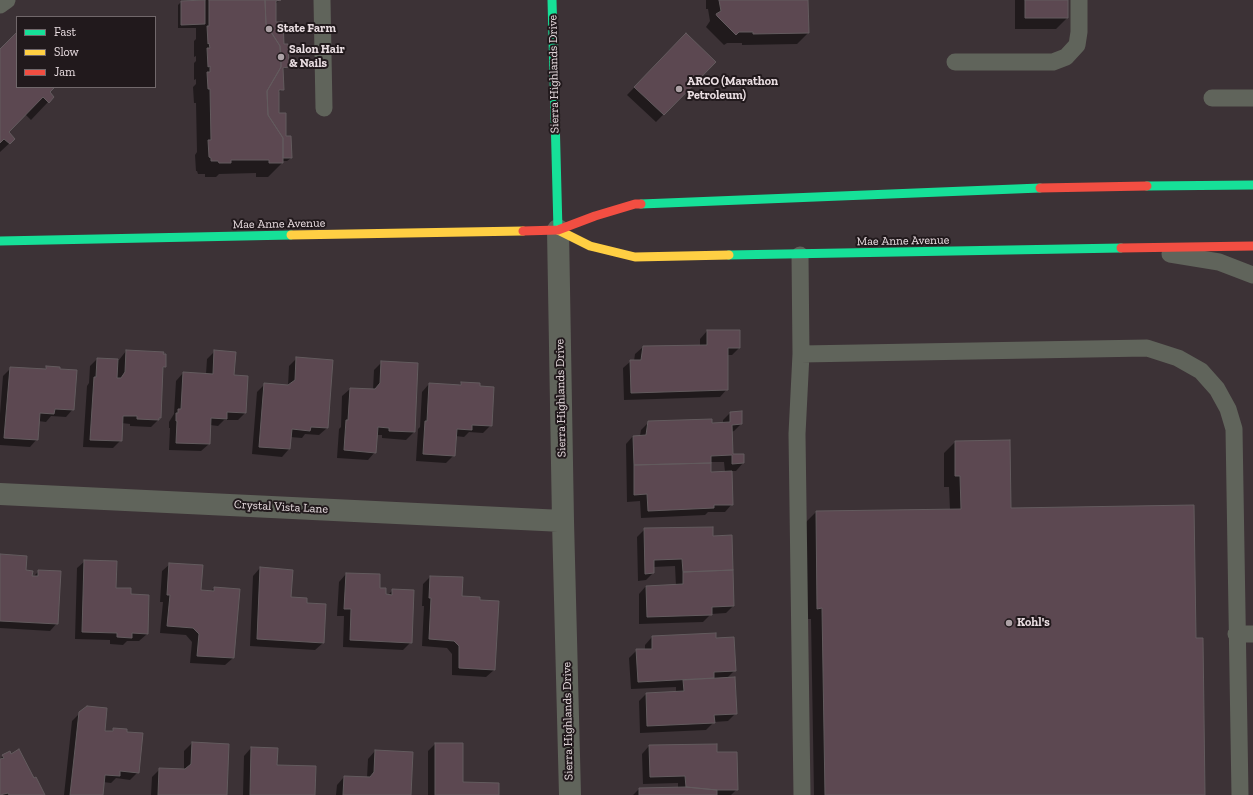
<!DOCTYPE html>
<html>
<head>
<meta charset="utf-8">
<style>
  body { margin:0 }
  #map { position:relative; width:1253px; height:795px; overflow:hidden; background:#3c3236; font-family:"Zilla Slab",serif }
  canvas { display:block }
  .legend { position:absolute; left:16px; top:16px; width:140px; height:72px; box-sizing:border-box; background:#21191c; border:1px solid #71686b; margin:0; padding:5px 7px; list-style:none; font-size:12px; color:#eadee2 }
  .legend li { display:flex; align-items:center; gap:8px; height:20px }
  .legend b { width:20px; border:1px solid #71686b }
</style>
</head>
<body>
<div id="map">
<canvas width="1253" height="795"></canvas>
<ul class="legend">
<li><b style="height:5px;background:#16e098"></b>Fast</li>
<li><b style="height:5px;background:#ffcf43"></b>Slow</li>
<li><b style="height:5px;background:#f24e42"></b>Jam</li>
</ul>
</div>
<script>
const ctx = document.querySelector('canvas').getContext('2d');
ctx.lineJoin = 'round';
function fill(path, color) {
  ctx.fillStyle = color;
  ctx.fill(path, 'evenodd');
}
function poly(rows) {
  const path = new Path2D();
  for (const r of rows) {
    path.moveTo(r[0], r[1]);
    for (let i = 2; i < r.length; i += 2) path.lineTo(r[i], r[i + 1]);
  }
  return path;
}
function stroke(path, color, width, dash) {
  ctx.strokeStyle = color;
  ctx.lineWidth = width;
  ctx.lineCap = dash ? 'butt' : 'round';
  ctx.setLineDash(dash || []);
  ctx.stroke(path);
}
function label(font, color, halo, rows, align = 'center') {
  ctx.font = font + ' "Zilla Slab",serif';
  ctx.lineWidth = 4;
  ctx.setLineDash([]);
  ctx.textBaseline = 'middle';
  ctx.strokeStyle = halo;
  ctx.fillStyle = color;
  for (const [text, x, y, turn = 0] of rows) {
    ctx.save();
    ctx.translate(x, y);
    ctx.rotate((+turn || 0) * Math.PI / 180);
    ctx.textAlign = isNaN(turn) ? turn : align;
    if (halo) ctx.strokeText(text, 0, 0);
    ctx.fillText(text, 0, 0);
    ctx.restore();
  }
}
const shadow = poly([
  [193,0,280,0,275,4,275,23,283,45,288,67,282,70,283,89,278,93,278,114,291,158,287,161,282,161,282,163,268,177,256,177,256,173,219,174,216,177,205,177,205,174,198,174,197,171,196,171,195,155,197,152,196,103,194,103,193,87,196,84,196,79,194,80,194,63,196,61,196,56,194,57,194,41,196,39,196,28,178,28,178,5,181,2,193,1],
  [706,0,807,0,808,33,797,44,742,45,742,43,727,43,724,45,706,27,710,21,708,9,706,9],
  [1015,0,1067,0,1067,18,1056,29,1015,29],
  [17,33,17,87,53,87,48,92,48,102,31,120,25,114,8,132,14,139,0,152,0,50],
  [686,34,715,62,656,122,627,95],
  [707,331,739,348,732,355,727,355,727,389,720,397,624,400,623,368,631,361,634,361,635,354,643,347,700,346,700,339],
  [126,351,165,367,162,369,160,418,151,427,130,426,130,424,121,423,121,440,113,448,83,447,87,386,89,383,90,366,97,359,119,360],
  [214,352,233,376,245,413,238,420,224,420,218,426,210,425,209,444,201,451,169,450,170,428,169,428,169,422,174,414,176,381,183,373,206,374,207,359],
  [297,358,327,428,319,435,305,434,302,438,290,437,289,449,282,457,252,454,257,392,265,384,288,386,289,366],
  [382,362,417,364,414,432,406,440,382,438,382,435,376,435,375,452,368,460,337,458,339,429,341,427,342,396,350,389,373,390,374,370],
  [46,367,59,368,73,409,66,417,51,416,46,422,38,421,37,439,30,447,0,445,0,414,3,376,11,368,44,370],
  [461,383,491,425,483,433,469,432,464,437,455,436,454,455,446,463,416,461,418,429,420,427,422,392,429,384,458,386],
  [730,413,741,424,734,431,731,432,732,455,743,463,736,471,731,471,732,504,725,512,708,512,705,515,641,518,640,501,627,502,626,444,633,436,640,436,641,430,649,422,723,423,723,420],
  [710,462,724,462,725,472,710,473],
  [955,442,1010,509,1195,639,1204,795,814,795,811,619,807,619,805,523,816,512,950,510,949,487,944,487,944,453],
  [645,529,712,537,733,606,726,613,711,614,703,622,639,624,639,594,646,586,676,586,675,566,653,567,653,573,646,580,638,581,637,537],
  [0,555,25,571,31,579,39,571,57,623,50,631,0,628],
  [85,561,115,589,130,595,147,634,139,641,127,641,123,645,110,644,110,640,75,639,77,568],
  [170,564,200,591,211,591,214,588,233,658,225,665,190,663,192,642,186,635,160,633,163,602,160,602,162,571],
  [260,568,290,598,306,603,323,643,315,650,250,646,253,576],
  [346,574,379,588,385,595,388,595,393,590,411,642,403,650,343,647,344,616,337,616,339,582],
  [430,577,461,597,494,670,486,677,452,675,452,654,447,648,422,646,424,606,422,606,423,584],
  [652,637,715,639,735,670,727,678,736,713,728,721,714,722,706,730,640,733,639,701,646,694,676,692,676,687,631,689,629,658,637,650,645,650,645,645],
  [80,713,104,732,110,732,114,729,138,772,130,780,116,778,111,783,103,782,102,795,64,795,72,721],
  [192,743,226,795,151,795,152,777,160,769,184,770,184,751],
  [435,744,462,783,498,795,428,795,428,751],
  [649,746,716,753,737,789,731,795,633,795,639,789,678,788,678,783,643,784,642,754],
  [251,748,276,766,314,795,243,795,244,756],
  [375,751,410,795,336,795,337,785,344,777,367,778,368,759],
  [3,756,34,780,44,795,0,795,0,759]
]);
const building = poly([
  [205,0,205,24,181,25,181,1,205,0],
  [209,0,265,0,266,24,280,46,281,67,267,91,268,115,283,138,283,163,269,163,269,160,231,160,231,163,219,163,218,161,211,161,211,158,209,157,208,140,211,140,210,89,208,89,207,72,210,72,210,66,208,67,207,48,210,48,209,43,208,44,207,26,209,26,209,0],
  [265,0,281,0,276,1,276,22,283,22,284,44,288,44,289,67,283,68,284,90,279,90,279,113,286,113,286,136,291,136,292,158,283,158,283,138,268,115,267,91,281,67,281,57,280,46,266,24,265,0],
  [719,0,808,0,809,33,753,34,753,32,739,32,736,35,717,16,716,14,721,11,719,0],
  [1025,0,1068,0,1068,18,1025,18,1025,0],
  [17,32,17,87,55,87,50,92,54,97,49,103,43,97,9,132,15,139,10,144,4,139,0,143,0,49,17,32],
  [686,33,716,62,664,115,634,87,686,33],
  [707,330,740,330,740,348,728,348,728,390,631,393,630,360,641,360,643,346,707,345,707,330],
  [126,350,164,352,163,354,166,354,166,367,163,367,161,418,159,418,159,420,137,419,137,416,123,416,122,441,90,440,94,377,96,377,97,358,118,359,117,378,121,378,125,372,126,350],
  [214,350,236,352,234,375,248,376,246,413,227,412,227,419,211,418,210,444,176,443,177,421,176,421,176,413,178,413,178,409,181,409,183,372,213,374,214,350],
  [296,357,333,360,328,428,311,427,310,431,292,429,290,449,259,447,264,383,288,385,295,380,296,357],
  [381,361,418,363,415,432,389,431,389,428,378,427,376,453,344,450,346,420,348,420,350,388,375,389,380,383,381,361],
  [46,366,60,367,60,369,77,370,74,410,55,409,54,414,40,413,38,440,4,438,10,367,46,369,46,366],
  [461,382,480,383,480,386,494,387,492,426,472,425,472,430,457,429,455,456,423,454,425,421,427,421,429,383,461,385,461,382],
  [742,411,742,424,732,425,733,454,744,454,744,463,732,464,732,455,711,456,711,463,634,465,633,436,646,435,648,421,712,419,712,423,730,422,730,412,742,411],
  [1010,440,1011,508,1194,505,1196,638,1203,638,1205,795,825,795,822,608,817,609,816,511,961,509,960,476,955,476,955,441,1010,440],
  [711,463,711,472,732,471,733,505,714,505,714,508,648,511,647,494,634,495,634,465,711,463],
  [713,527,713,536,732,535,733,570,683,572,682,559,654,560,654,573,645,574,644,528,713,527],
  [0,554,27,556,26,570,33,571,32,576,38,576,38,570,61,571,58,624,0,621,0,554],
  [84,560,117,561,116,588,131,588,131,594,149,595,148,634,132,633,132,638,117,637,117,633,82,632,84,560],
  [169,563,203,565,201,590,214,591,214,587,240,589,234,658,197,656,199,634,193,628,167,626,170,595,167,595,169,563],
  [260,567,293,570,291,597,307,598,307,603,326,604,324,643,257,639,260,567],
  [733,570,734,606,712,607,712,615,647,617,646,586,683,584,683,572,733,570],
  [346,573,380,574,380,588,386,588,386,594,392,595,392,589,414,590,412,643,350,640,351,609,344,609,346,573],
  [430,576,463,577,462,596,480,597,480,600,499,601,495,670,459,668,459,646,454,641,429,639,431,598,429,598,430,576],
  [716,633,716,638,734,637,736,671,714,672,714,678,638,682,636,649,652,649,652,636,716,633],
  [735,677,737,714,714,715,715,723,647,726,646,693,684,691,683,680,735,677],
  [87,706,107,708,105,731,113,731,113,728,127,729,127,732,143,733,139,773,120,771,120,776,105,775,103,795,70,795,79,712,87,706],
  [192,742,229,744,227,795,158,795,159,768,185,769,191,764,192,742],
  [435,743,463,743,463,782,499,783,499,795,435,795,435,743],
  [717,744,717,752,737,752,738,790,717,790,686,787,685,776,650,777,649,745,717,744],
  [251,747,278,748,277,765,316,766,315,795,250,795,251,747],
  [19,749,34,778,36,777,45,795,9,795,8,793,0,795,0,759,4,758,2,755,10,751,11,754,19,749],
  [375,750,413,752,411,795,343,795,344,776,370,777,374,772,375,750],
  [686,787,717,790,717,795,639,795,639,788,686,787]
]);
const lane = poly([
  [322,0,324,108],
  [0,5,7,0],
  [955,62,1053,62,1066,57,1077,45,1079,32,1079,0],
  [1212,98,1253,98],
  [1170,254,1219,262,1253,275],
  [800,255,801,354],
  [1236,634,1253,634],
  [802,795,797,434,801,354,1147,348,1178,358,1201,371,1217,389,1228,409,1234,429,1240,795]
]);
const street = poly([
  [558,230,563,521,570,795],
  [0,494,563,521]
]);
const fast = poly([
  [552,0,558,230],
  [1147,186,1253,185],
  [641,204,1040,188],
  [0,241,291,235],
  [729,255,1121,248]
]);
const slow = poly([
  [558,230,590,246,635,257,729,255],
  [291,235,523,231]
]);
const jam = poly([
  [1040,188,1147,186],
  [523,231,558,230,595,216,635,204,641,204],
  [1121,248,1253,246]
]);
const markers = [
  [269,29,4,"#ada2a6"],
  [281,57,4,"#ada2a6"],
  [679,89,4,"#ada2a6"],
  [1009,623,4,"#ada2a6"]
];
const poiNames = [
  ["State Farm",277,29],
  ["Salon Hair",289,50],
  ["& Nails",289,64],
  ["ARCO (Marathon",687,82],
  ["Petroleum)",687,96],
  ["Kohl's",1017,623]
];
const streetNames = [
  ["Sierra Highlands Drive",554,74,-91],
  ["Mae Anne Avenue",279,224,-1],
  ["Mae Anne Avenue",903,241,-1],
  ["Sierra Highlands Drive",561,398,-91],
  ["Crystal Vista Lane",281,507,3],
  ["Sierra Highlands Drive",568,721,-91]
];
fill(shadow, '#0007');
fill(building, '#5c4851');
stroke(building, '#635b5e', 1);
stroke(lane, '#60645b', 17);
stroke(street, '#60645b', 22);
stroke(fast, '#16e098', 9);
stroke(slow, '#ffcf43', 9);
stroke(jam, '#f24e42', 9);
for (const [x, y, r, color] of markers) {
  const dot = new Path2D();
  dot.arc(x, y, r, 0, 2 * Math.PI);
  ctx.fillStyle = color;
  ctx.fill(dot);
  stroke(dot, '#21191c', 1.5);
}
label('bold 12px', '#eadee2', '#21191c', poiNames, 'left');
label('12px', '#eadee2', '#21191c', streetNames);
</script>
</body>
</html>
